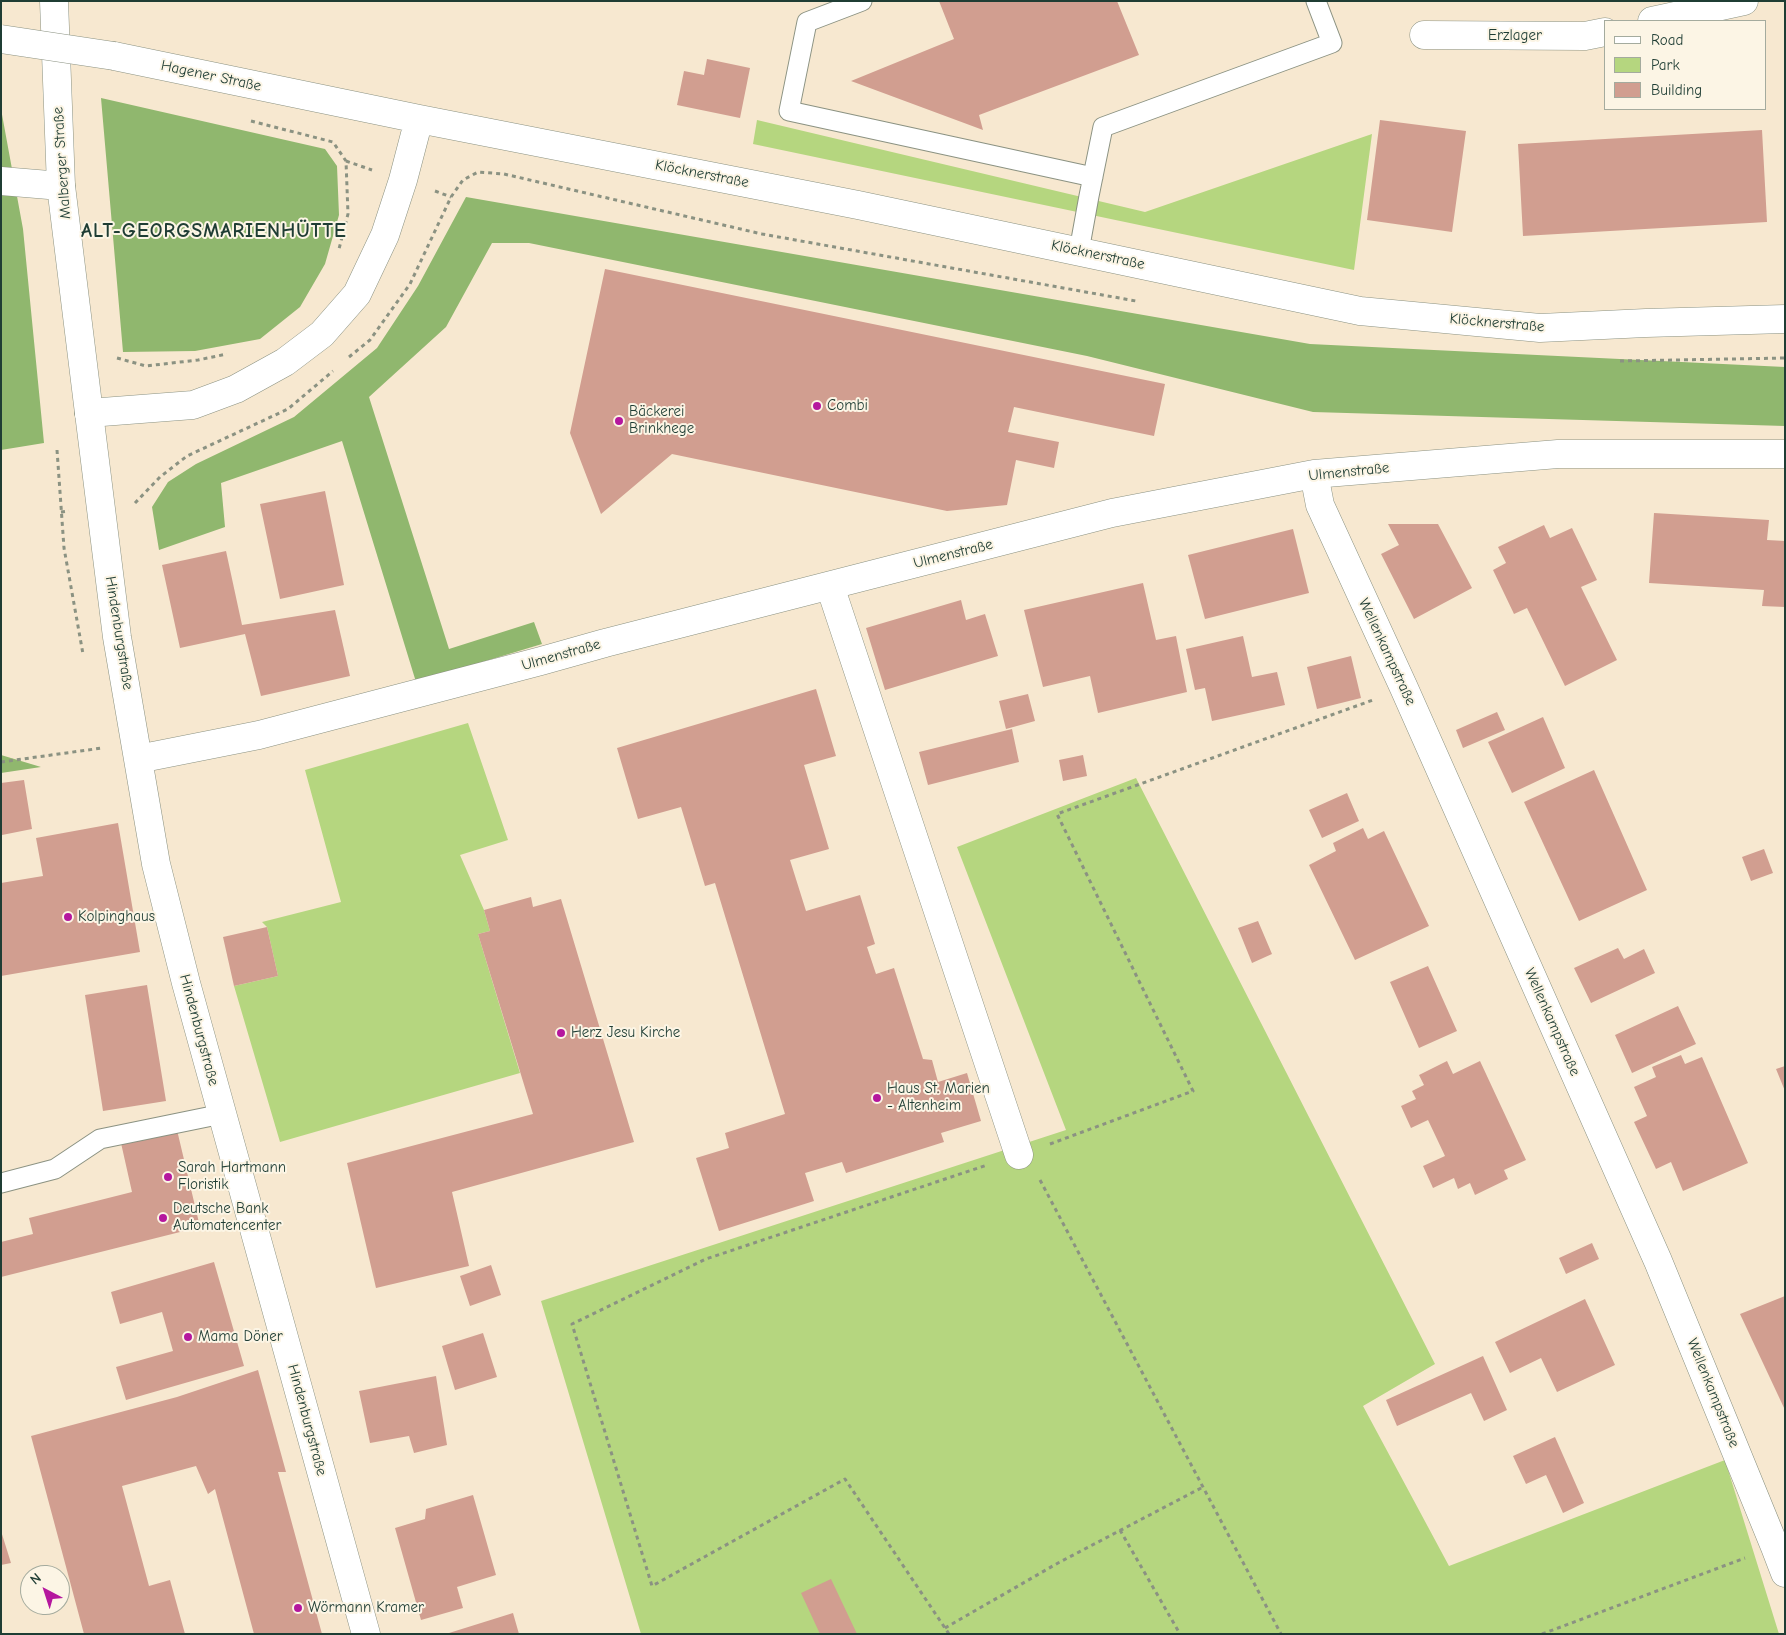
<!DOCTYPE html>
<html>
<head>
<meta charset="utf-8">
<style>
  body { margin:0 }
  #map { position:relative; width:1786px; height:1635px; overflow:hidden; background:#f7e8d0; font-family:"Comic Neue",sans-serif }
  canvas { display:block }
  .frame { position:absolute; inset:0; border:2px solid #1f3d34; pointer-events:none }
  .legend { position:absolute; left:1604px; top:20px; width:162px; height:90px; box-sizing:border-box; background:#fcf5e5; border:1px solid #a4ab9e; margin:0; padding:6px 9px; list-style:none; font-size:15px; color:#1f3d34 }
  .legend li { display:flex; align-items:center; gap:10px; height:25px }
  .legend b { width:25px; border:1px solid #a4ab9e }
  .north { position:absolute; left:20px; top:1565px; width:50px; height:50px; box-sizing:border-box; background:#fcf5e5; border:1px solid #a4ab9e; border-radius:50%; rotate:320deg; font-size:14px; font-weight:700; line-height:20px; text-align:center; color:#1f3d34 }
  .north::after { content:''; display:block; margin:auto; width:18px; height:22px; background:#b5179e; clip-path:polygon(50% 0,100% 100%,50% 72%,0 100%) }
</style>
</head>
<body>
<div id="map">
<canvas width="1786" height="1635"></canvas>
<div class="frame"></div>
<ul class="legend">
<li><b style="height:6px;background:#fff"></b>Road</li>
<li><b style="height:14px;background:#b5d67f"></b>Park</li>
<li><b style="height:14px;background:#d19e90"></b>Building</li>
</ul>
<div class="north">N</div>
</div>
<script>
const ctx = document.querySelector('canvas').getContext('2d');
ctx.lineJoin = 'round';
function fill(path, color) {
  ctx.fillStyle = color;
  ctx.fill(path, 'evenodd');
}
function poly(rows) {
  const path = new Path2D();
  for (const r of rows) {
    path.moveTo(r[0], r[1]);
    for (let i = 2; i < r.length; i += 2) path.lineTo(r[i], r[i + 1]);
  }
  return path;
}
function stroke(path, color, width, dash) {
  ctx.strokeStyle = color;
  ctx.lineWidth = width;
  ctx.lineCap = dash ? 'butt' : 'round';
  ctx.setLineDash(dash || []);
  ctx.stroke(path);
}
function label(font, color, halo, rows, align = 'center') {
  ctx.font = font + ' "Comic Neue",sans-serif';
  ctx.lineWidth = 4;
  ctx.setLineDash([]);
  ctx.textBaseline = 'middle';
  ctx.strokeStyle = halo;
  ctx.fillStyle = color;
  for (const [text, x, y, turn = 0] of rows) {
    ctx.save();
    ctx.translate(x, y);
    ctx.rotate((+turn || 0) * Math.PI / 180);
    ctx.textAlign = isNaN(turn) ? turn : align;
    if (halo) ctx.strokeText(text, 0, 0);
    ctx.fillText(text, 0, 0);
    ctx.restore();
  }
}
const green = poly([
  [757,120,1145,212,1372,134,1354,270,753,144],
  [468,723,508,840,460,855,484,910,490,931,478,934,520,1073,280,1142,234,986,278,976,267,927,262,922,341,902,305,770],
  [1136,778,1435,1364,1363,1406,1449,1566,1725,1460,1779,1634,641,1634,541,1301,1066,1130,957,847]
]);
const forest = poly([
  [101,98,325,149,337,166,339,215,325,264,300,307,260,339,195,351,123,352],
  [1,109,23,229,44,443,1,450],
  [466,197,1310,344,1785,367,1785,426,1313,412,1087,356,529,243,492,243,446,327,369,397,449,649,534,622,542,644,416,682,342,441,221,483,225,527,159,550,152,507,168,482,196,464,294,417,377,348,418,286],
  [1,755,41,767,1,773]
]);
const building = poly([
  [939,1,1117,1,1139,55,979,115,983,130,851,81,954,39],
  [707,59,750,68,740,118,677,105,684,71,704,75],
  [1380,120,1466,131,1452,232,1367,220],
  [1762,130,1767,222,1523,236,1518,144],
  [605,269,1165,384,1154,436,1014,407,1008,432,1059,442,1054,468,1016,460,1007,505,947,511,672,454,601,514,570,433],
  [325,491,344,585,280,599,260,504],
  [1654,513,1769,520,1767,540,1785,541,1785,607,1762,606,1764,590,1649,583],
  [1388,524,1438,524,1472,588,1414,619,1381,554,1399,545],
  [1544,525,1550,538,1572,528,1597,580,1581,587,1617,660,1565,686,1527,608,1514,614,1493,570,1506,563,1498,547],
  [1293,529,1309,593,1205,619,1188,555],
  [226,551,242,625,335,610,350,676,261,696,245,634,180,648,162,565],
  [1143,583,1156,640,1176,636,1187,692,1098,713,1090,676,1043,687,1024,610],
  [961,600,966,620,985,614,998,656,885,690,866,628],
  [1243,636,1252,677,1277,672,1285,705,1212,721,1205,688,1195,690,1186,649],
  [1351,656,1361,698,1317,709,1307,667],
  [816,689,836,756,804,765,829,849,790,860,806,911,860,895,875,944,867,947,876,974,894,968,923,1059,932,1060,938,1082,967,1073,981,1121,941,1133,944,1142,846,1173,842,1162,805,1173,814,1201,719,1231,696,1158,729,1148,725,1133,785,1114,715,883,705,886,681,807,638,819,617,748],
  [1028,694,1035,721,1006,729,999,701],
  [1497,712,1505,730,1463,748,1456,730],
  [1543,717,1565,768,1512,793,1488,742],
  [1012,729,1019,762,928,785,919,752],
  [1083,755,1087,776,1063,781,1059,760],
  [1594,770,1647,890,1579,921,1524,802],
  [24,780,32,829,2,835,1,783],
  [1347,793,1359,821,1322,838,1309,810],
  [118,823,140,952,1,976,1,883,43,876,36,838],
  [1363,828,1368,839,1384,831,1429,926,1355,960,1309,865,1336,851,1333,843],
  [1764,849,1773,873,1751,881,1742,857],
  [531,897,533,907,561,899,634,1142,452,1192,469,1266,376,1288,347,1163,533,1114,478,934,490,931,484,910],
  [1258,921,1272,954,1252,963,1238,928],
  [267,927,278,976,234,986,223,937],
  [1618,948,1624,959,1644,949,1655,973,1591,1003,1574,968],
  [1428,966,1457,1031,1419,1048,1390,982],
  [147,985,166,1101,103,1111,85,995],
  [1678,1006,1696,1044,1632,1073,1615,1035],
  [1681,1055,1685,1064,1702,1057,1748,1163,1683,1191,1671,1162,1656,1169,1634,1122,1647,1116,1634,1087,1656,1077,1652,1067],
  [1447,1061,1453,1074,1480,1061,1526,1160,1504,1170,1508,1179,1475,1195,1470,1183,1458,1189,1454,1178,1433,1188,1423,1166,1445,1156,1428,1120,1411,1128,1401,1106,1416,1099,1412,1091,1424,1085,1419,1075],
  [1785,1066,1785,1091,1776,1069],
  [177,1130,200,1227,1,1277,1,1242,33,1234,29,1218,132,1192,121,1143],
  [1592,1243,1599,1259,1566,1274,1559,1258],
  [214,1262,244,1366,126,1400,116,1367,173,1351,162,1312,120,1324,111,1292],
  [491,1265,501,1295,470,1306,460,1276],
  [1785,1296,1785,1410,1740,1314],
  [1585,1299,1615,1365,1557,1392,1541,1358,1510,1373,1495,1342],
  [483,1333,497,1377,455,1390,442,1346],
  [1483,1356,1507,1410,1484,1421,1471,1393,1397,1426,1386,1400],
  [258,1370,286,1472,278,1472,322,1634,254,1634,215,1489,208,1494,196,1466,122,1486,149,1586,170,1580,185,1634,84,1634,31,1436,177,1397],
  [436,1376,447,1445,414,1453,409,1436,370,1443,359,1391],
  [1555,1437,1584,1503,1563,1513,1546,1475,1526,1484,1513,1456],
  [473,1495,496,1575,457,1587,463,1608,421,1620,395,1528,425,1519,426,1509],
  [1,1531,11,1563,1,1565],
  [831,1579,857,1634,820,1634,801,1593],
  [513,1613,519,1634,449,1634,449,1633]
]);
const path = poly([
  [251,121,333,142,346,161,348,214,339,249],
  [346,161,372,170],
  [435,191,451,197],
  [349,357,370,340,410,284,451,197,463,180,478,172,504,174,762,234,1136,301],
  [117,358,146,366,198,360,227,354],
  [1620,361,1785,358],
  [57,450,64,548,83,654],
  [135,503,160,477,187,456,288,409,333,371],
  [61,512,69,511],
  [1,762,102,748],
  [1050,1144,1193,1091,1057,814,1373,700],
  [1040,1180,1281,1634],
  [1120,1530,1180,1634],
  [945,1628,1058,1563,1203,1487],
  [949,1634,845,1479,652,1586,572,1324,706,1259,987,1165],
  [1542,1634,1745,1558]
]);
const service = poly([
  [862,1,807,22,789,111,1093,177],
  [1079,251,1089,196,1103,127,1332,43,1316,1],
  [1,1183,55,1169,100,1139,222,1114]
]);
const minor = poly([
  [1652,21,1744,1],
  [1424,35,1585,36,1605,32],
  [1,181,61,186],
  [89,413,117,637,156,864,186,983,366,1634],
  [1314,474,1320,505,1404,688,1658,1261,1775,1547,1785,1573],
  [830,586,1019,1155],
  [138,759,259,735,541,661,605,643,1112,513,1314,474,1558,454,1785,454]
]);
const tertiary = poly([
  [54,1,61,186,89,413]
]);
const secondary = poly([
  [114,56,419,119,858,205,1360,311,1540,328,1646,323,1785,319],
  [89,413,193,405,236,389,285,362,322,334,357,294,385,235,403,180,419,119]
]);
const secondaryBridge = poly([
  [1,39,114,56]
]);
const markers = [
  [817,406,5,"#b5179e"],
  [619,421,5,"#b5179e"],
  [68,917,5,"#b5179e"],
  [561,1033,5,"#b5179e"],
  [877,1098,5,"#b5179e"],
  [168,1177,5,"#b5179e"],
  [163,1218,5,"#b5179e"],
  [188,1337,5,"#b5179e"],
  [298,1608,5,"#b5179e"]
];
const streetNames = [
  ["Erzlager",1515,36],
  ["Hagener Straße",211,76,12],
  ["Malberger Straße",62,163,-94],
  ["Klöcknerstraße",702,174,11],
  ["Klöcknerstraße",1098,255,12],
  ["Klöcknerstraße",1497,323,5],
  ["Ulmenstraße",1349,472,-6],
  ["Ulmenstraße",953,554,-14],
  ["Hindenburgstraße",119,633,81],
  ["Wellenkampstraße",1387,652,65],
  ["Ulmenstraße",561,655,-16],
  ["Wellenkampstraße",1552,1022,66],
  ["Hindenburgstraße",199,1030,75],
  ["Wellenkampstraße",1713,1393,68],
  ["Hindenburgstraße",307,1420,75]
];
const poiNames = [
  ["Combi",827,406],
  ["Bäckerei",629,412],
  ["Brinkhege",629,429],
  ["Kolpinghaus",78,917],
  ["Herz Jesu Kirche",571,1033],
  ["Haus St. Marien",887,1089],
  ["- Altenheim",887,1106],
  ["Sarah Hartmann",178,1168],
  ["Floristik",178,1185],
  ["Deutsche Bank",173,1209],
  ["Automatencenter",173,1226],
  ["Mama Döner",198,1337],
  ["Wörmann Kramer",308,1608]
];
const districtNames = [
  ["ALT-GEORGSMARIENHÜTTE",214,231]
];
fill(green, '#b5d67f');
fill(forest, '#90b76e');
fill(building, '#d19e90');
stroke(service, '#8b9282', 21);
stroke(minor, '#8b9282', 29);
stroke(tertiary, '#8b9282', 29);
stroke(secondary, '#8b9282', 29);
stroke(path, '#8b9282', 3, [4, 4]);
stroke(service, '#fff', 19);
stroke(minor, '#fff', 28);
stroke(tertiary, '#fff', 28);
stroke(secondary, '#fff', 28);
stroke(secondaryBridge, '#8b9282', 29, []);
stroke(secondaryBridge, '#fff', 28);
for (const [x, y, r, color] of markers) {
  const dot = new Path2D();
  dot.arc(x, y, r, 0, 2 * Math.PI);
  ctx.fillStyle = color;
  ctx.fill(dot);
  stroke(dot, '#fcf5e5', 2);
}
label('15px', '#1f3d34', '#fcf5e5', streetNames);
label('15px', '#1f3d34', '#fcf5e5', poiNames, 'left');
ctx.letterSpacing = '1px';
label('bold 20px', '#1f3d34', '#fcf5e5', districtNames);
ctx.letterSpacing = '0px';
</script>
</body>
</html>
